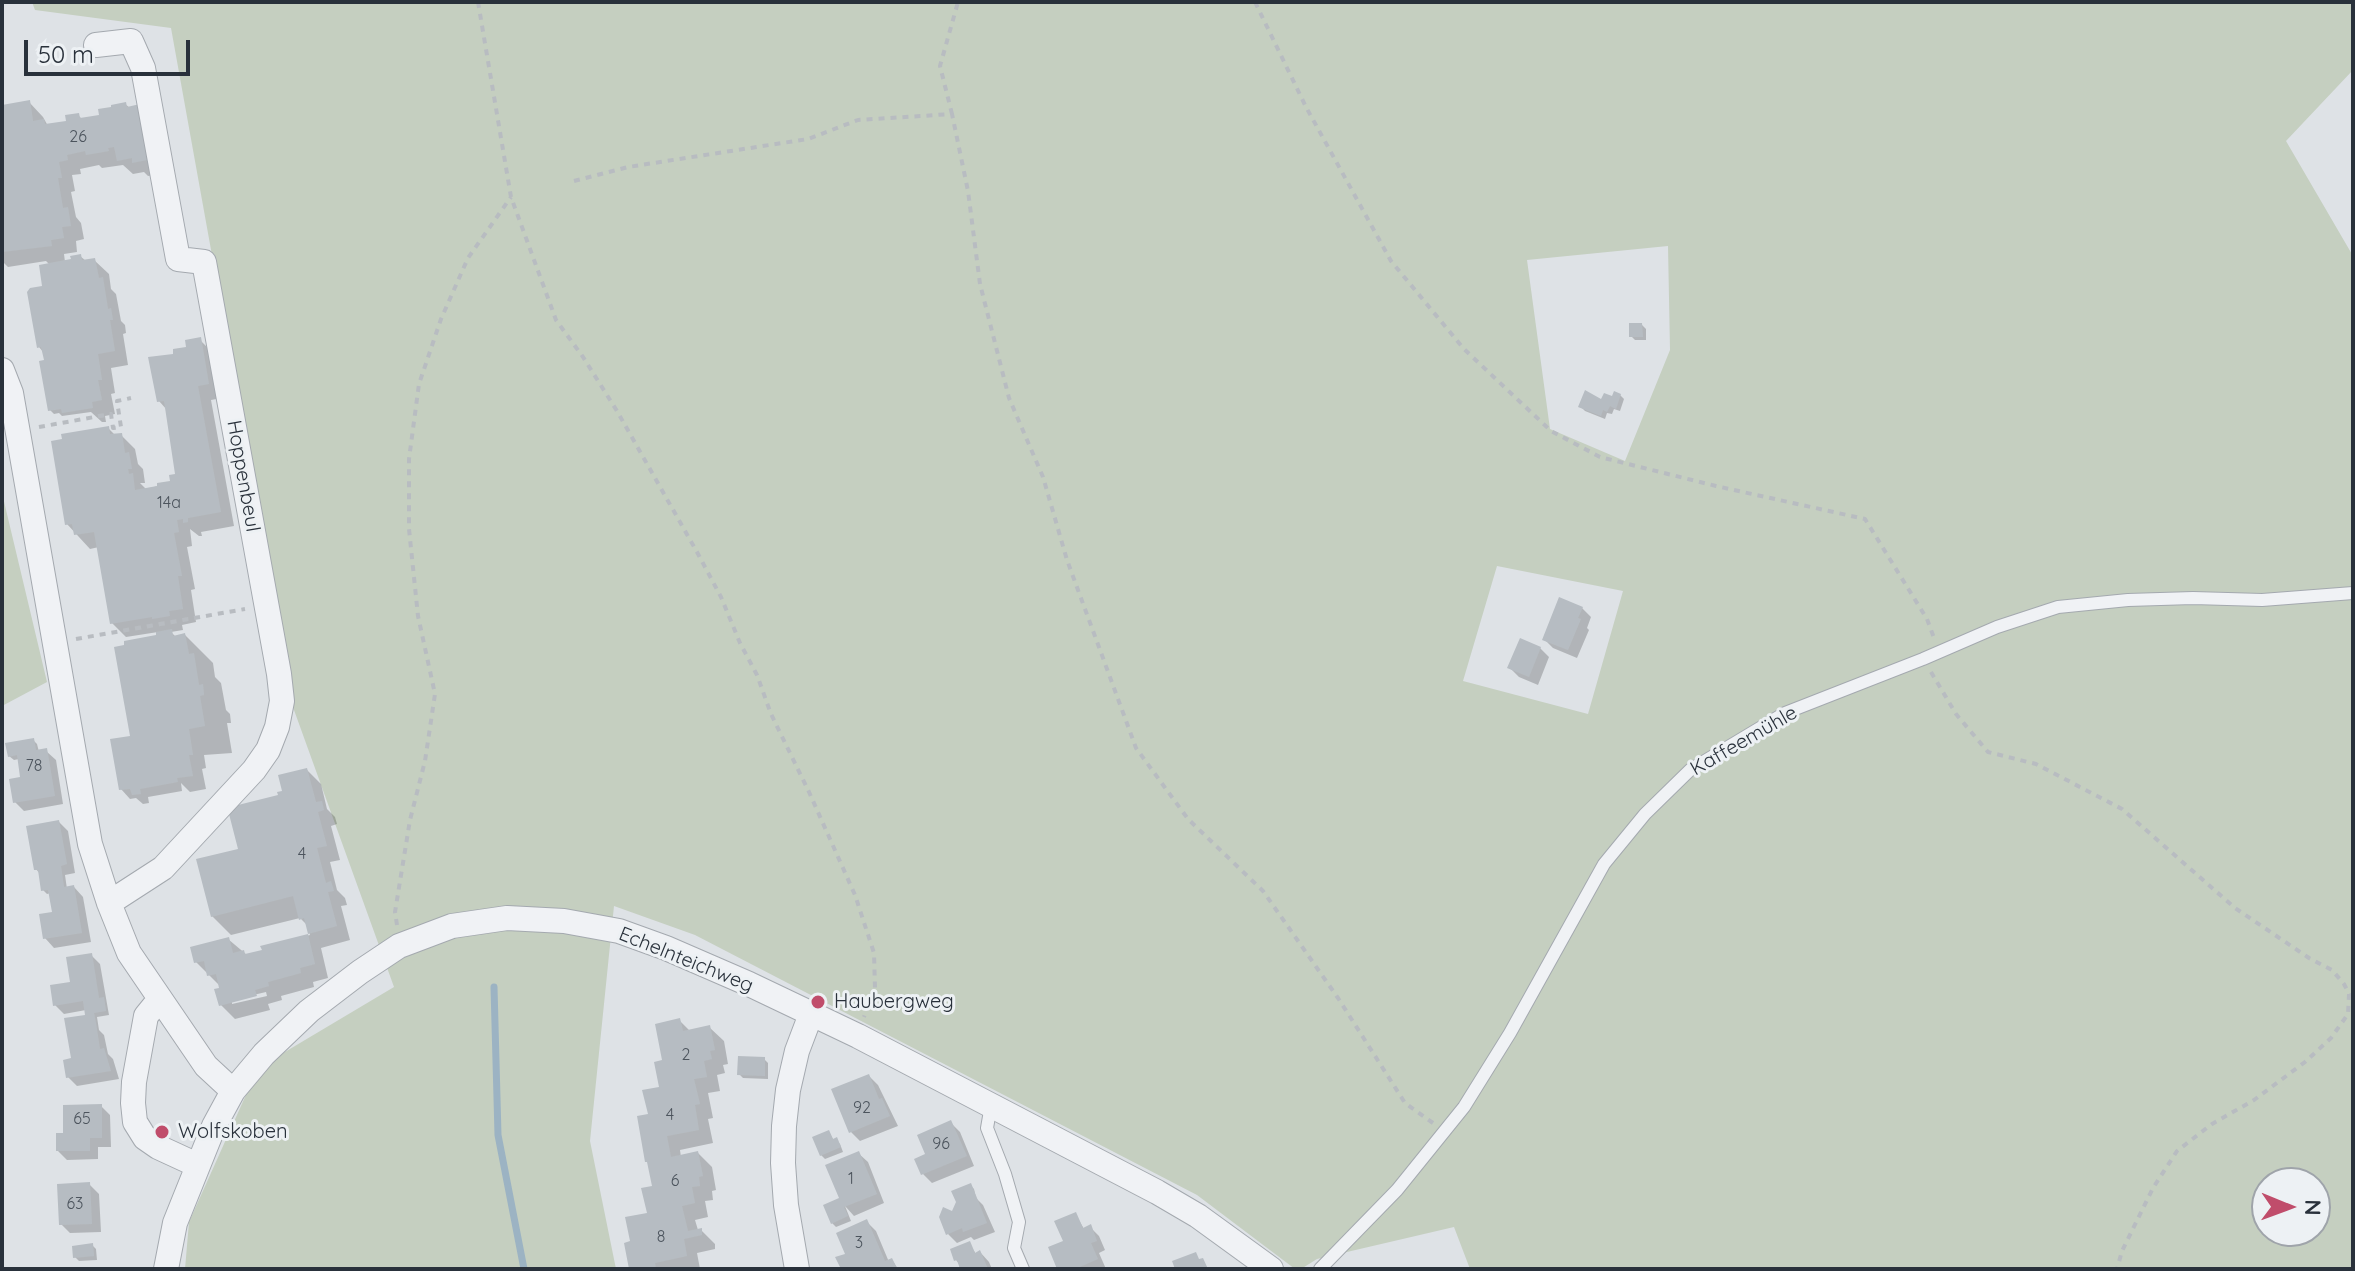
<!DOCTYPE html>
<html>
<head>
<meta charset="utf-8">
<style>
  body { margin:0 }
  #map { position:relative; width:2355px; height:1271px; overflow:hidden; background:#dee2e6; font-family:Quicksand,sans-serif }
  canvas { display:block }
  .frame { position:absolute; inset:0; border:4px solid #29313b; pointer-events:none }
  .north { position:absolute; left:2251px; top:1167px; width:80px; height:80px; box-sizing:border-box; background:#edf1f4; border:2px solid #9fa4aa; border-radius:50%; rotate:91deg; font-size:22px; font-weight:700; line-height:32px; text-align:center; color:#29313b }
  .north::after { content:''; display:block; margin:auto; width:28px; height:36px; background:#c04d6b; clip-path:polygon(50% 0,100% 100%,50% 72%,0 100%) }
  .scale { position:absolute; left:24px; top:40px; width:166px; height:36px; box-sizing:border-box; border:4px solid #29313b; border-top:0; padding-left:10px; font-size:24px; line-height:28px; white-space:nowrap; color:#29313b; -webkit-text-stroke:6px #edf1f4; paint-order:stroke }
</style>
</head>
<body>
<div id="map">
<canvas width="2355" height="1271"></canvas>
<div class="frame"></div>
<div class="north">N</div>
<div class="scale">50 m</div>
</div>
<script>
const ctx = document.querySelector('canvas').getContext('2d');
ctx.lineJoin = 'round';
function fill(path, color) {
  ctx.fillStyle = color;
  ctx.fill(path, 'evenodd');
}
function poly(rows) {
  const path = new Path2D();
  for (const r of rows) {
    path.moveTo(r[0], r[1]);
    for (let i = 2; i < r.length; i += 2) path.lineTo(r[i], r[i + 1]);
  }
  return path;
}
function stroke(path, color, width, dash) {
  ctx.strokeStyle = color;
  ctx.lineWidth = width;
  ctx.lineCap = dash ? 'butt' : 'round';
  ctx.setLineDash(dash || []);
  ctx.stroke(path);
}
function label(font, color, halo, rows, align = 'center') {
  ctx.font = font + ' Quicksand,sans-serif';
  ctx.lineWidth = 6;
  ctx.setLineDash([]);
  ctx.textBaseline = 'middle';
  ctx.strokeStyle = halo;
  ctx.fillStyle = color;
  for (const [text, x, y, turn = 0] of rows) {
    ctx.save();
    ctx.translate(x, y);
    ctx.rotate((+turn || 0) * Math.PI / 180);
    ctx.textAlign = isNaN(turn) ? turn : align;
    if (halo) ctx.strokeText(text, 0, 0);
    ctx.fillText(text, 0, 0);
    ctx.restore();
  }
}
const green = poly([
  [32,2,2353,2,2353,70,2286,141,2353,256,2353,1269,1470,1269,1454,1227,1317,1259,1301,1269,1295,1269,1197,1195,695,935,614,906,590,1141,616,1269,185,1269,189,1222,258,1068,394,987,294,710,171,28,35,10],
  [1668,246,1670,350,1625,461,1550,429,1527,260],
  [1497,566,1623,591,1588,714,1463,681],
  [2267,1183,2315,1183,2315,1231,2267,1231],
  [2,493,47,682,2,706]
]);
const shadow = poly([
  [29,102,43,117,48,126,68,122,78,115,83,120,102,116,125,104,130,108,161,174,148,176,144,172,133,174,123,165,102,168,99,165,80,169,81,174,72,175,75,191,71,192,76,217,81,223,84,239,76,241,77,252,64,254,65,262,80,256,86,261,94,260,109,274,111,289,116,294,121,321,125,325,126,333,123,334,128,365,111,368,115,393,111,394,115,414,105,416,106,422,102,422,91,412,62,416,59,413,54,414,50,410,46,362,44,353,39,347,44,288,50,265,46,261,8,267,2,261,2,107],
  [1642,325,1646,329,1646,340,1635,340,1631,336],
  [200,340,214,354,222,398,211,400,234,526,201,532,202,536,199,536,190,529,192,546,187,547,195,589,191,590,196,622,182,625,183,630,171,632,176,637,185,635,213,663,215,677,221,683,226,710,230,714,231,723,227,723,232,753,204,755,206,768,202,769,206,789,190,792,181,783,182,791,148,797,149,803,143,804,136,798,130,799,121,789,134,738,126,647,159,637,158,632,126,637,112,623,99,547,90,549,67,524,108,428,116,436,121,435,135,449,138,464,143,469,145,483,140,483,146,489,170,483,177,476,167,410,159,401,176,356],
  [1620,395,1624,399,1620,411,1614,409,1612,414,1607,413,1605,419,1585,411,1581,407],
  [1582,608,1591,617,1587,628,1589,630,1577,658,1553,648,1544,639],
  [1540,648,1549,657,1538,685,1519,677,1510,668],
  [33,740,37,744,39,752,46,751,56,760,63,804,24,811,15,802,23,779,19,759,14,760,9,756],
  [307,770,321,784,327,809,335,817,337,824,331,826,340,860,330,862,337,890,345,898,347,905,341,906,350,940,321,948,328,978,313,982,314,987,281,996,282,1000,268,1004,270,1010,235,1019,220,1004,221,987,196,962,228,939,247,955,264,951,263,947,310,935,308,926,300,918,231,935,212,916,241,850,280,797],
  [266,992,267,996,232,1004,232,1000],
  [59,822,68,831,75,873,65,875,67,889,74,887,83,897,91,942,54,948,45,938,54,914,51,893,47,894,43,890,40,874,36,869],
  [91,955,100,964,109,1015,97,1017,99,1030,104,1035,108,1054,113,1059,119,1079,77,1086,68,1077,87,1016,86,1010,64,1014,55,1005],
  [680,1021,690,1031,709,1027,724,1041,728,1064,723,1065,725,1073,717,1075,720,1091,708,1093,713,1118,708,1119,713,1143,680,1150,681,1157,698,1153,712,1167,716,1190,712,1191,713,1200,705,1201,708,1217,695,1220,698,1230,701,1230,715,1244,715,1249,697,1253,700,1269,631,1269,632,1243,649,1214,654,1187,650,1116,661,1088,664,1062],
  [764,1059,768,1063,768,1079,743,1078,739,1074],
  [869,1076,878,1085,898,1126,860,1141,851,1132],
  [101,1106,110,1115,111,1147,98,1147,98,1159,67,1160,58,1151,65,1135],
  [951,1123,960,1132,974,1166,932,1183,923,1174,917,1160,928,1155],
  [829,1132,834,1141,836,1140,840,1144,843,1152,825,1159,821,1155],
  [858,1153,868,1162,884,1203,854,1216,845,1206,851,1221,836,1227,832,1223],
  [89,1184,99,1194,101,1232,70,1233,61,1224],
  [970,1185,974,1189,976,1198,983,1205,995,1232,974,1240,971,1237,957,1243,948,1234,958,1202],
  [1076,1215,1084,1229,1090,1227,1099,1236,1105,1250,1099,1253,1106,1269,1059,1269],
  [867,1222,876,1231,889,1262,892,1260,898,1269,843,1269,838,1259,847,1255],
  [969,1243,976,1254,980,1252,989,1262,992,1269,963,1269,956,1260],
  [92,1245,96,1249,97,1260,79,1261,75,1257]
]);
const stream = poly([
  [494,987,498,1135,524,1269]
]);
const building = poly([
  [30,100,33,121,44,119,45,124,66,121,65,115,79,113,80,118,99,115,98,109,111,107,111,105,126,102,127,107,140,104,147,160,132,163,132,158,117,161,114,147,108,148,109,151,86,155,85,151,67,155,68,160,59,162,62,178,58,178,63,208,68,207,71,226,62,227,64,238,51,240,52,246,2,252,2,105],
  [81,254,82,260,95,258,99,278,103,277,108,309,111,308,113,320,110,320,115,351,98,354,102,380,98,380,102,400,92,402,93,408,62,413,61,409,48,411,39,361,44,360,41,347,37,348,27,292,30,288,42,286,39,265,71,259,70,256],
  [1629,323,1642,323,1643,337,1629,337],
  [201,337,209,384,198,386,221,512,188,518,188,522,183,523,183,519,177,520,179,532,174,533,182,576,178,576,183,609,169,611,170,616,152,619,152,617,110,624,94,532,74,535,72,524,65,525,51,441,62,439,61,434,109,426,110,434,122,433,125,453,129,452,132,469,128,469,129,474,133,473,135,490,157,486,157,483,170,481,169,475,175,474,164,401,157,402,148,357,173,354,173,349,186,347,185,340],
  [1585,390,1601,399,1604,393,1612,396,1614,391,1621,394,1616,409,1610,406,1607,412,1603,410,1601,416,1578,407],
  [1559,597,1583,607,1578,618,1581,619,1568,650,1542,640],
  [172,629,173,636,185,633,189,654,194,653,199,685,203,684,204,695,200,696,205,726,189,729,193,755,189,755,193,776,177,778,178,782,140,789,141,794,132,795,130,789,119,790,110,739,130,736,114,647,124,645,124,641,156,635,156,632],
  [1520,638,1541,647,1529,677,1507,668],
  [34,738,36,750,47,748,55,796,13,803,9,779,20,777,17,755,8,757,5,743],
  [307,768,316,802,322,801,324,810,318,812,327,846,317,848,326,883,331,881,334,891,328,892,337,926,308,934,315,964,300,968,301,973,268,982,269,986,255,990,257,996,219,1006,214,989,219,988,216,974,207,976,204,961,194,963,190,947,229,937,233,953,244,950,245,954,262,950,260,946,308,934,304,918,299,920,293,896,211,917,196,859,238,849,229,814,238,805,278,795,277,792,282,791,278,775],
  [59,820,67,864,61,866,64,887,74,885,82,933,43,939,39,914,52,912,48,890,41,891,38,870,34,870,26,826],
  [92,953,99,998,104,997,106,1011,94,1013,96,1023,100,1049,104,1048,111,1071,66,1078,63,1060,71,1058,64,1018,85,1015,83,1001,53,1006,50,985,70,982,66,957],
  [680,1018,683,1031,710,1025,715,1050,710,1051,712,1059,704,1061,707,1077,694,1079,700,1104,695,1105,699,1130,667,1136,671,1157,698,1151,703,1176,699,1177,700,1186,692,1187,695,1203,682,1206,688,1231,702,1228,702,1235,684,1239,687,1256,655,1263,656,1269,629,1269,624,1243,630,1241,625,1217,647,1213,641,1188,652,1186,647,1162,645,1162,637,1116,648,1114,642,1090,659,1087,654,1062,662,1060,655,1024],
  [738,1056,765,1057,765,1076,737,1075],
  [869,1074,879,1099,882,1098,890,1116,849,1133,831,1089],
  [102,1104,102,1138,90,1138,90,1151,56,1151,56,1133,63,1133,63,1105],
  [951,1120,967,1156,921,1175,914,1159,925,1154,917,1135],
  [829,1130,833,1139,837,1137,841,1147,820,1156,812,1137],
  [859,1151,877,1194,844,1207,848,1216,831,1224,823,1205,839,1198,825,1165],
  [90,1182,92,1224,59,1225,57,1184],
  [971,1183,987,1223,963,1232,962,1228,946,1235,939,1217,943,1207,952,1211,956,1202,951,1191],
  [1076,1212,1083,1228,1091,1224,1097,1241,1091,1243,1098,1259,1075,1269,1057,1269,1048,1247,1063,1241,1054,1221],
  [867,1219,885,1261,892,1258,897,1268,841,1269,835,1257,845,1254,836,1233],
  [970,1241,975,1253,980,1250,988,1269,960,1269,957,1260,954,1261,950,1249],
  [93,1243,94,1256,73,1258,72,1246],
  [1196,1252,1199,1259,1203,1258,1208,1269,1175,1269,1172,1261]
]);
const path = poly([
  [478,2,511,197,556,320,583,357,617,411,697,552,721,597,740,643,757,675,771,714,809,792,855,895,874,953,875,988,864,1017],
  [1255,2,1306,107,1391,261,1464,349,1551,431,1600,457,1716,486,1865,519,1927,619,1934,638],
  [952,114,940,66,958,2],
  [574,181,628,167,808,139,858,120,952,114,968,191,980,284,1009,398,1043,477,1067,560,1136,748,1188,819,1263,891,1338,998,1405,1103,1433,1123],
  [39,427,111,414,113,428,121,427,117,401,131,398],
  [76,639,245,609],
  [1931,672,1956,714,1988,752,2036,764,2122,809,2235,908,2309,958,2332,970,2344,984,2349,994,2348,1014,2331,1038,2305,1062,2254,1100,2212,1124,2177,1151,2153,1188,2122,1251,2117,1269],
  [397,925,395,912,410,820,425,761,435,694,418,616,409,529,409,459,419,384,441,319,468,258,511,197]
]);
const service = poly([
  [991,1105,987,1128,1005,1174,1019,1222,1014,1248,1023,1269],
  [1320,1269,1397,1190,1464,1107,1510,1033,1604,864,1645,814,1690,770,1785,713,1923,659,1997,627,2058,607,2128,600,2193,598,2262,600,2353,593]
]);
const minor = poly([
  [96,45,131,41,143,68,178,259,204,262,279,674,282,701,277,727,268,750,254,770,163,868,109,903],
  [2,370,11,393,90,844,109,903,129,953,206,1066,233,1091],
  [159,1000,146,1016,134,1082,133,1103,135,1122,145,1138,158,1147,197,1165],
  [166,1269,175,1223,214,1126,233,1091,264,1054,309,1011,360,972,399,946,452,926,507,918,564,921,619,931,666,948,749,984,858,1036,1157,1192,1198,1216,1271,1269],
  [797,1269,786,1205,783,1163,784,1126,788,1090,797,1051,811,1014]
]);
const markers = [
  [818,1002,8,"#c04d6b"],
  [162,1132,8,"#c04d6b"]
];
const numberNames = [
  ["26",78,137],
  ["14a",169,503],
  ["78",34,766],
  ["4",302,854],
  ["2",686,1055],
  ["92",862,1108],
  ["4",670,1115],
  ["65",82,1119],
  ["96",941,1144],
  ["1",851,1179],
  ["6",675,1181],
  ["63",75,1204],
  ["8",661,1237],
  ["3",859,1243]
];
const streetNames = [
  ["Hoppenbeul",243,476,80],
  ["Kaffeemühle",1744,741,-30],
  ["Echelnteichweg",686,960,22]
];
const poiNames = [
  ["Haubergweg",834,1002],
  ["Wolfskoben",178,1132]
];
fill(green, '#c5cfc0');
fill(shadow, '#0003');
stroke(stream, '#9cb3c3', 7);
fill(building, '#b6bcc2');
stroke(service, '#a4a9af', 14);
stroke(minor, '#a4a9af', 26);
stroke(path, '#b8bcc1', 4, [6, 6]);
stroke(service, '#f0f2f5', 12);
stroke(minor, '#f0f2f5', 24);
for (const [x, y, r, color] of markers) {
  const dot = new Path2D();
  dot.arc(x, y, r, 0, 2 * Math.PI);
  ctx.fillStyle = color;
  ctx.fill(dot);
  stroke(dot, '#edf1f4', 3);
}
label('16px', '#4c545d', null, numberNames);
label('20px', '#29313b', '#edf1f4', streetNames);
label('20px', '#29313b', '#edf1f4', poiNames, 'left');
</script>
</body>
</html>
